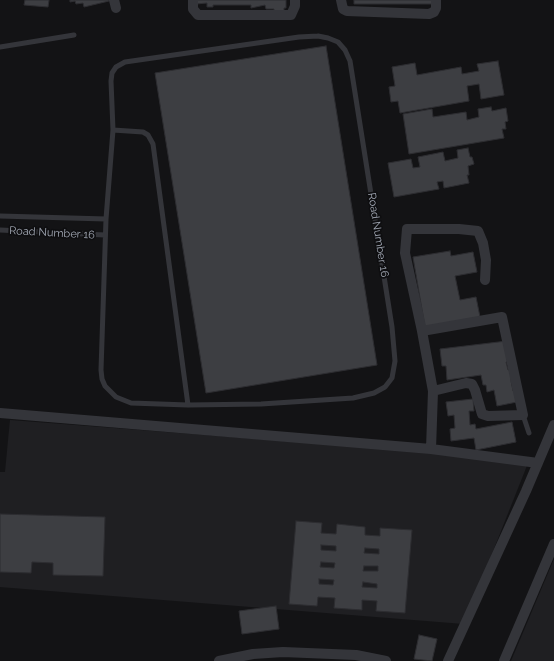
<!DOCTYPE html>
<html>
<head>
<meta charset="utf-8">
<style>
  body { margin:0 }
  canvas { display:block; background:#131315 }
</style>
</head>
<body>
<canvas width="554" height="661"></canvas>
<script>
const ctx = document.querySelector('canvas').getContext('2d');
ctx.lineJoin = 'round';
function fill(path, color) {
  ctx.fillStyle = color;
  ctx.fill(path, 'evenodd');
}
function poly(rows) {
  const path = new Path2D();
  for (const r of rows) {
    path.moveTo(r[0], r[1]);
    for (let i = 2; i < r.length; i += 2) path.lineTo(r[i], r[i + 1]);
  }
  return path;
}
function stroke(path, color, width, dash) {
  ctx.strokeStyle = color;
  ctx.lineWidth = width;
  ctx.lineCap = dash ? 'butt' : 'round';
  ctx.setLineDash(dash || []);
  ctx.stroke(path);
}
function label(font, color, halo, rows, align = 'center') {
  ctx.font = font + ' Raleway,sans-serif';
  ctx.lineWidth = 3.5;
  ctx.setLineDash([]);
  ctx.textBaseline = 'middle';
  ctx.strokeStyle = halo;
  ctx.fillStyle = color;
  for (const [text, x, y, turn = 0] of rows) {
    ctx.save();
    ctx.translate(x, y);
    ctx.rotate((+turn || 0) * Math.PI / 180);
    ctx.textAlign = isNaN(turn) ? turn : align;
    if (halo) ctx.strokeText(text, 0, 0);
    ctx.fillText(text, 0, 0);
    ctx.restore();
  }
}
const built = poly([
  [10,420,452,454,528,463,464,624,0,587,0,472,5,472],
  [554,559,554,661,511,661]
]);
const building = poly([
  [25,0,49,0,48,7,24,5,25,0],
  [70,0,108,0,109,1,84,7,83,3,76,4,75,1,70,2,70,0],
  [195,0,286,0,286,8,284,8,284,11,274,11,274,9,266,9,265,5,251,8,251,5,213,5,213,7,207,7,207,3,196,4,195,0],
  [354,0,433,0,433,4,354,4,354,0],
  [326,46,377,365,206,393,155,73,326,46],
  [498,61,504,95,481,99,479,84,467,86,469,101,400,113,398,101,391,102,389,87,395,86,392,67,415,63,417,75,461,67,462,74,479,71,477,64,498,61],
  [491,107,492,111,506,108,508,121,505,122,506,129,502,129,504,138,409,154,403,114,432,109,433,117,466,112,467,120,479,117,478,109,491,107],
  [468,148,470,157,472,157,474,164,468,166,469,175,467,175,469,183,444,188,443,181,437,182,439,189,394,197,388,163,411,159,413,168,420,167,418,157,443,152,445,161,458,158,457,150,468,148],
  [450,251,451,256,473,252,477,272,455,276,460,300,476,297,480,317,425,327,413,257,450,251],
  [507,341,511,361,506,362,508,370,511,370,511,381,513,391,515,391,517,402,497,406,494,390,487,392,486,385,483,385,481,375,447,380,446,366,442,366,440,349,507,341],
  [473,399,474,411,469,411,470,425,475,424,476,429,512,422,516,442,476,450,474,438,451,441,450,429,455,428,454,415,448,416,446,402,473,399],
  [0,514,105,517,103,576,53,575,53,563,32,562,31,573,0,572,0,514],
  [296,521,322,523,321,533,336,534,337,524,365,527,365,535,380,536,380,528,412,530,405,613,376,611,377,601,362,600,362,610,334,608,335,598,318,597,317,606,289,604,296,521],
  [321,545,336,546,336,551,321,550,321,545],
  [365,548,379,549,379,554,364,553,365,548],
  [321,562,335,563,334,568,320,567,321,562],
  [364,566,378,566,378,571,363,571,364,566],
  [319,579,334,580,333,585,319,584,319,579],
  [363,582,377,584,377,588,362,587,363,582],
  [276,606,279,629,242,634,239,611,276,606],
  [419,635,437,639,432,661,414,659,419,635]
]);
const lane = poly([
  [318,36,328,38,338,42,345,50,350,61,392,327,395,361,392,378,385,387,374,393,353,398,261,404,188,405,131,403,116,397,105,386,102,379,101,370,106,219,113,130,111,81,112,73,116,67,125,62,299,37,318,36],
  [0,47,74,35],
  [113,130,143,132,148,135,153,144,188,405],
  [0,216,106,219],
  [0,230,105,235],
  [523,415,529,433]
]);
const street = poly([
  [114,0,116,8],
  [193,0,193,9,198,15,291,15,295,6,295,0],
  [341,0,343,9,347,11,429,14,434,12,436,8,436,0],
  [422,331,502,317,523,415,488,416,482,414,475,390,472,384,466,383,433,391],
  [0,413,431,449,433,391,422,331,405,253,407,229,459,229,478,231,483,243,486,260,485,280],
  [431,449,538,463],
  [219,661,253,654,283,652,356,655,386,661],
  [448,661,526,491,554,425],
  [504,661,554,544]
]);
const streetNames = [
  ["Road Number 16",52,233,3],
  ["Road Number 16",378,235,81]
];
fill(built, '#1f1f22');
fill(building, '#3d3e42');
stroke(building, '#2d2d31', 1);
stroke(lane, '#34353a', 5);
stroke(street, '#34353a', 10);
label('11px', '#a4aab6', '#0e0e10', streetNames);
</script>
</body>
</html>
